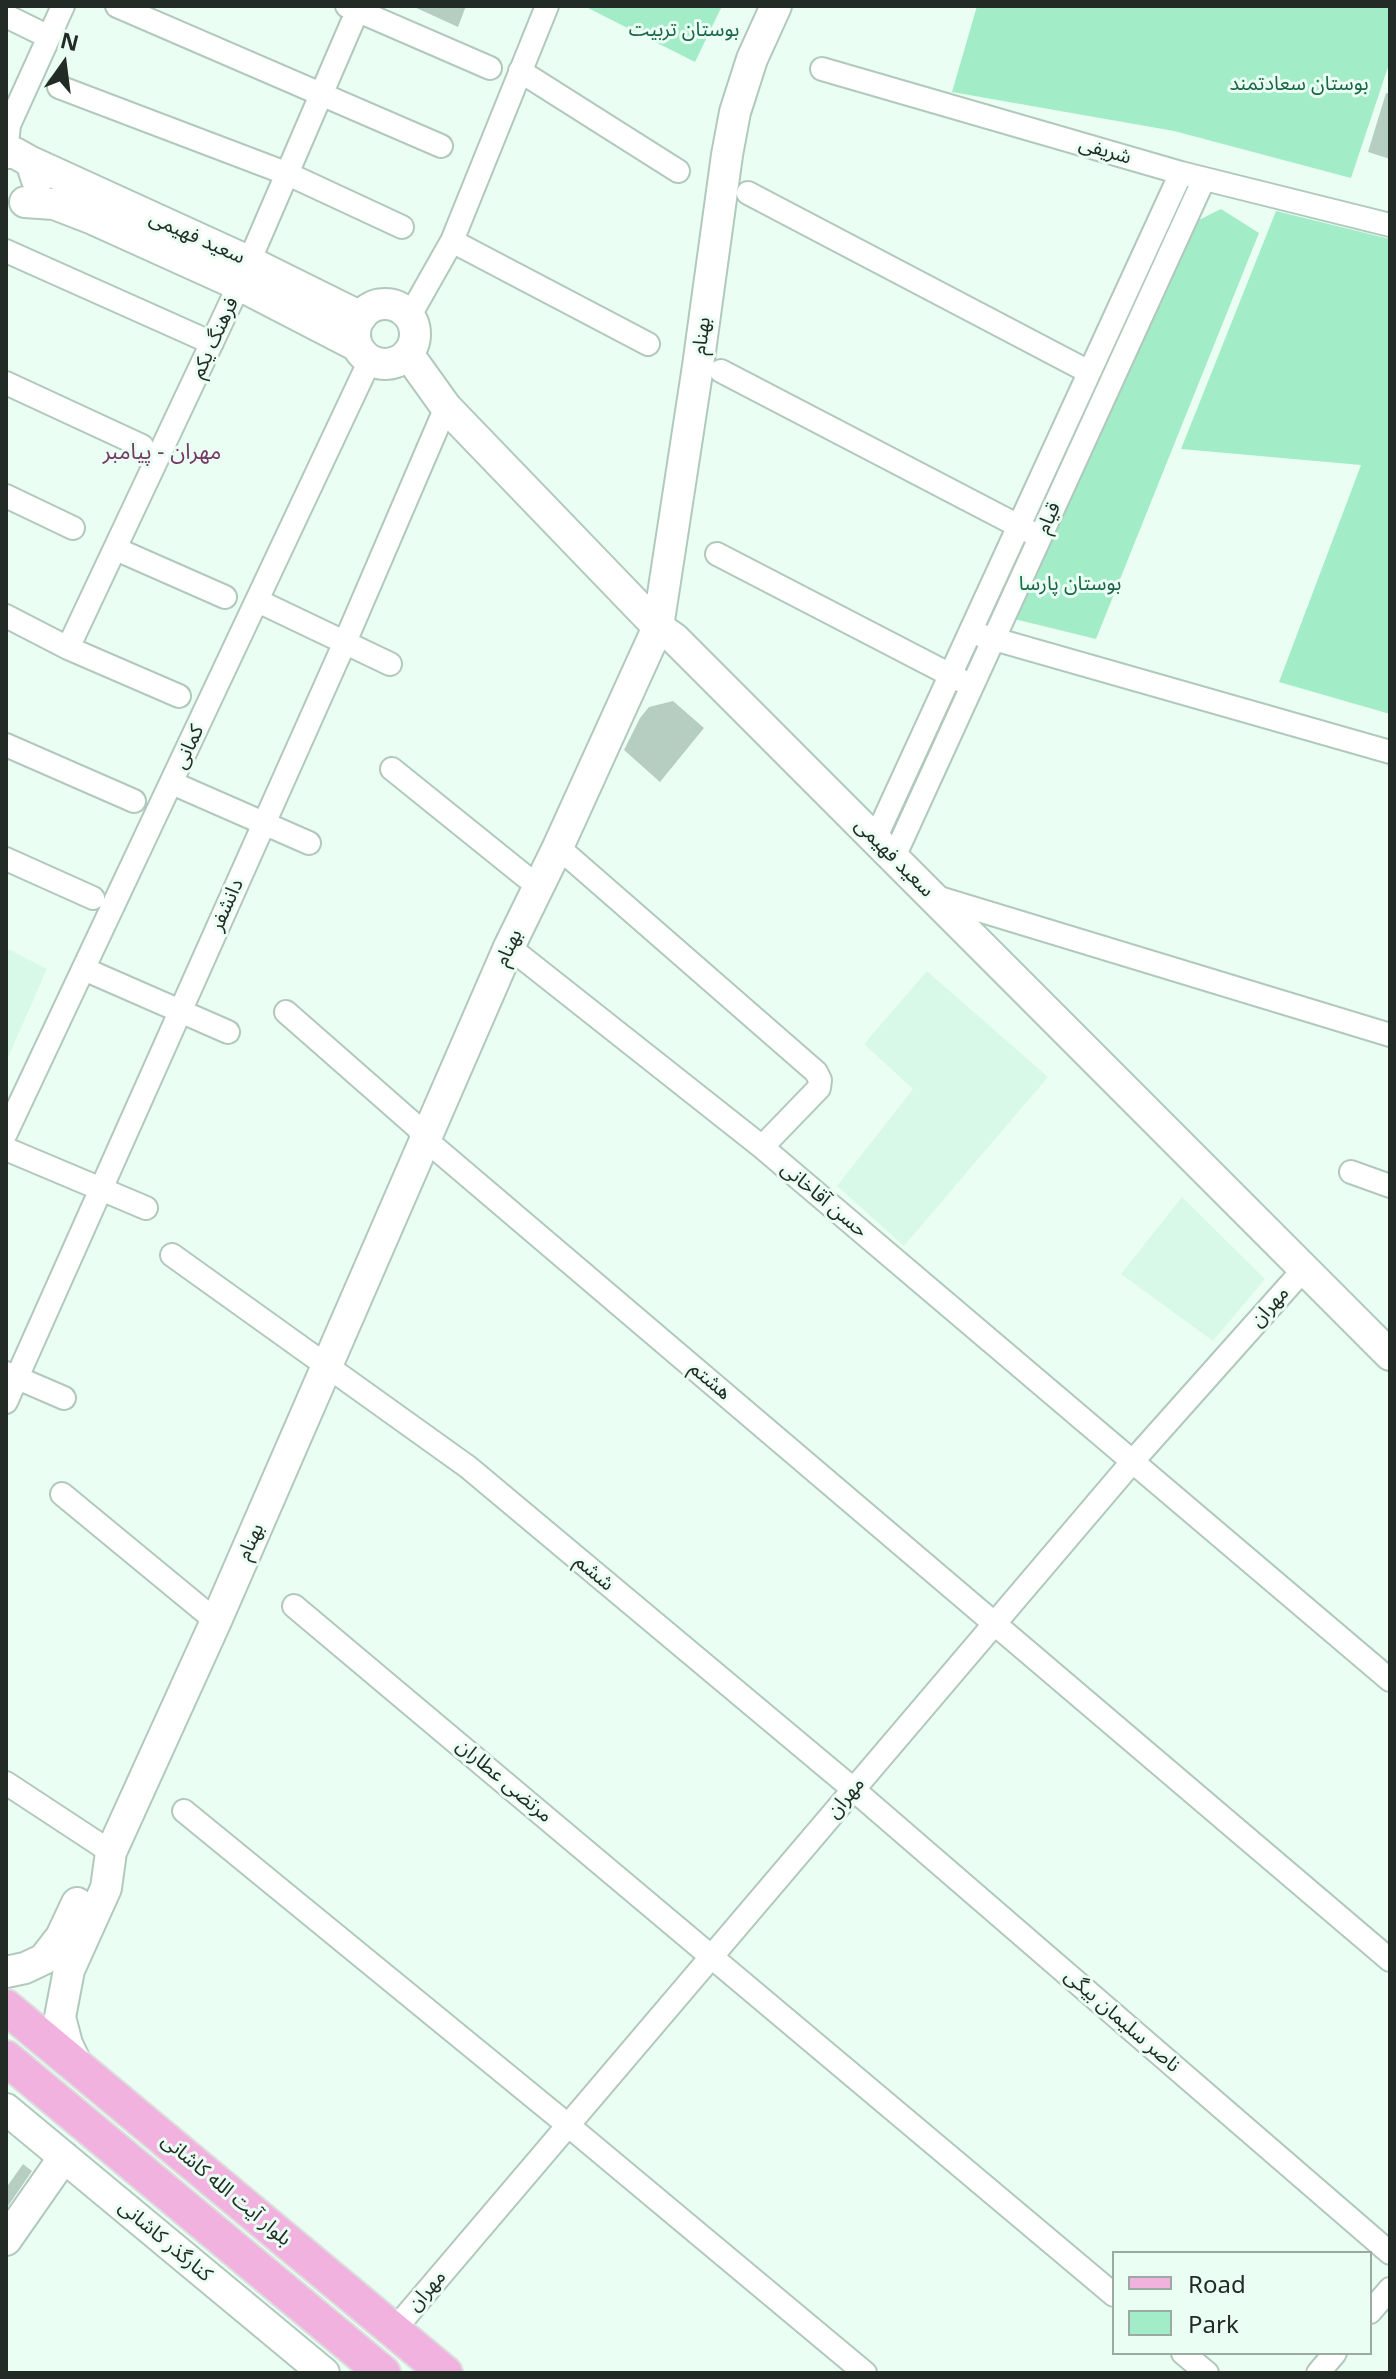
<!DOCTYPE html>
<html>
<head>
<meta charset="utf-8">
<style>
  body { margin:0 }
  #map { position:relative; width:1396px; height:2379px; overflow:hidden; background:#ebfef4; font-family:"Noto Sans",sans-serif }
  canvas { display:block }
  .frame { position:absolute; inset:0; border:8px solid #222b26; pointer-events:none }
  .legend { position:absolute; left:1112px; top:2251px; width:260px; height:104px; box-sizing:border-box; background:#ebfef4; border:2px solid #9baaa2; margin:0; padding:10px 14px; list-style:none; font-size:24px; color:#222b26 }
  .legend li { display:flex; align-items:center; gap:16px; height:40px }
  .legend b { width:40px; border:2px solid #9baaa2 }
  .north { position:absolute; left:24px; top:24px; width:80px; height:80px; -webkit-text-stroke:6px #ebfef4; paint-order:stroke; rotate:14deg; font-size:22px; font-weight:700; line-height:32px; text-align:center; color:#222b26 }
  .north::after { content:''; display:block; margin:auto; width:28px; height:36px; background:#222b26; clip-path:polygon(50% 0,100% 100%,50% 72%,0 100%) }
</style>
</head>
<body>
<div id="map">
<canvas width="1396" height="2379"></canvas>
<div class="frame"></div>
<ul class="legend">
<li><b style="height:10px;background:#f2b2df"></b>Road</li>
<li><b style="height:22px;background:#a2edc8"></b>Park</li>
</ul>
<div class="north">N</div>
</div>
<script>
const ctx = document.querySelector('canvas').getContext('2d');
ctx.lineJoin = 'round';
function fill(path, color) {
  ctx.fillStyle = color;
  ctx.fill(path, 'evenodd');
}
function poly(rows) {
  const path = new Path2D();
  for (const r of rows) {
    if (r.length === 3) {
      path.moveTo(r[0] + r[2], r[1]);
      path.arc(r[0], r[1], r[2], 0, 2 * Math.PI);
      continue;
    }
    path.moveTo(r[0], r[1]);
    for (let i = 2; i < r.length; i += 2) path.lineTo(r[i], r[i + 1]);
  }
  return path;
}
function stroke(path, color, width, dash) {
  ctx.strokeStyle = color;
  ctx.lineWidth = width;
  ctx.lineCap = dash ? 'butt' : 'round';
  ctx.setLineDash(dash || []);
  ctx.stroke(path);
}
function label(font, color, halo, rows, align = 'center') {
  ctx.font = font + ' "Noto Sans","Noto Sans Arabic",sans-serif';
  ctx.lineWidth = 6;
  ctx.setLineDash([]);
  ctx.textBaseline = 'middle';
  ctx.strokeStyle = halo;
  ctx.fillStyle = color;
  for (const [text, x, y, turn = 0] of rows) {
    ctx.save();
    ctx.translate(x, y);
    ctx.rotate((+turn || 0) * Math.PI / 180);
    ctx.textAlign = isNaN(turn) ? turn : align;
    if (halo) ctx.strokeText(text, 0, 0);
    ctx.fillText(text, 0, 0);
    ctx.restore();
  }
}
const built = poly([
  [6,948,47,969,6,1062],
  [927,971,1048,1077,904,1246,837,1186,913,1089,864,1044],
  [1182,1197,1265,1279,1213,1341,1121,1274]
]);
const green = poly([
  [584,6,722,6,695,62],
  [977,6,1390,6,1390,61,1351,178,1174,131,952,92],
  [1221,209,1259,233,1096,639,1006,617,1183,228],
  [1276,211,1390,239,1390,714,1279,682,1361,465,1181,449]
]);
const building = poly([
  [412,6,466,6,458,27],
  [1386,93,1390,94,1390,159,1368,152],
  [673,701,704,728,660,782,624,750,640,718,649,707],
  [23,2164,32,2171,6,2209,6,2188]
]);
const street = poly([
  [117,6,441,146],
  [347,6,490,68],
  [6,16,49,37],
  [822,69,1181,173,1390,225],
  [520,71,678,171],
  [59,87,288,174,402,227],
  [6,153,9,125,63,6],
  [748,193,1089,372],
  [452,241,648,344],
  [6,251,212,343],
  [409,317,452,241,547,6],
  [721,371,1032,533],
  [6,383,142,446],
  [6,496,73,528],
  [116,549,225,597],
  [717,554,964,682],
  [258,601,390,664],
  [6,616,68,648,179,696],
  [980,635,1390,752],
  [68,648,239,285,352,23],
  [6,745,134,801],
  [392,769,526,877,540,884],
  [172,783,309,843],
  [875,839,1181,173],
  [558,847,816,1072,820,1080,819,1088,762,1147],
  [894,857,1204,179],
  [6,859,93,898],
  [936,897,1390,1035],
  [509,947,762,1147,1390,1680],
  [84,969,228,1032],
  [286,1012,417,1127,426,1140,1390,1960],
  [6,1133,370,360],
  [6,1149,146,1208],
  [1351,1172,1390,1186],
  [172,1255,468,1467,853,1789,1390,2253],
  [6,1373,64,1398],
  [6,1402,345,642,446,407],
  [62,1494,216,1621],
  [294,1606,1114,2295],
  [6,1783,111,1852],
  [184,1811,569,2126,865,2373],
  [1370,2312,1390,2289],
  [394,2330,1132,1462,1304,1269],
  [1183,2353,1207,2373],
  [1318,2373,1335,2353]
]);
const secondary = poly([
  [6,153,15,153,31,162,37,180],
  [31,162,250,262,361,317],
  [25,202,54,204,93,219,239,285,357,346],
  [385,334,30],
  [408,354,446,407,658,627,675,639,1390,1355],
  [6,1972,25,1968,44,1959,61,1937,77,1903],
  [77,2065,67,2044,60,2017,69,1970,106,1888,111,1852,216,1621,509,947,558,847,658,627,698,366,727,155,735,112,752,59,776,6],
  [6,2109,324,2373],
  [6,2240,64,2157]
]);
const primary = poly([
  [6,2007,445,2373],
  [6,2058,383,2373]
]);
const parkNames = [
  ["بوستان تربیت",684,30],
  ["بوستان سعادتمند",1299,84],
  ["بوستان پارسا",1070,584]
];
const streetNames = [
  ["شریفی",1105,151,16],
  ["سعید فهیمی",197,238,24],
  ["بهنام",702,336,-83],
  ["فرهنگ یکم",215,338,-65],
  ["قیام",1049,518,-66],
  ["کمانی",189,747,-65],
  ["سعید فهیمی",894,858,45],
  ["دانشفر",227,905,-66],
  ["بهنام",509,948,-65],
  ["حسن آقاخانی",824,1200,40],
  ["مهران",1270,1307,-48],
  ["هشتم",710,1381,40],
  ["بهنام",251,1542,-66],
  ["ششم",594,1573,40],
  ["مرتضی عطاران",504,1781,40],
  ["مهران",846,1798,-50],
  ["ناصر سلیمان بیگی",1122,2021,41],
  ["بلوار آیت الله کاشانی",226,2190,40],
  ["کنارگذر کاشانی",165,2241,40],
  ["مهران",427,2291,-49]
];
const neighbourhoodNames = [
  ["مهران - پیامبر",162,453]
];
fill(built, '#d8f9e7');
fill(green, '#a2edc8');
fill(building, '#b6cec1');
stroke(street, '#b1c9bc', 26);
stroke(secondary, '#b1c9bc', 34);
stroke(primary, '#dcdddc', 38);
stroke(street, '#fff', 22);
stroke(secondary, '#fff', 30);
stroke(primary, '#f2b2df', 34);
label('20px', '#1a6447', '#ebfef4', parkNames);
label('20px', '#222b26', '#ebfef4', streetNames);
label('22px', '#733863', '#ebfef4', neighbourhoodNames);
</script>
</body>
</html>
